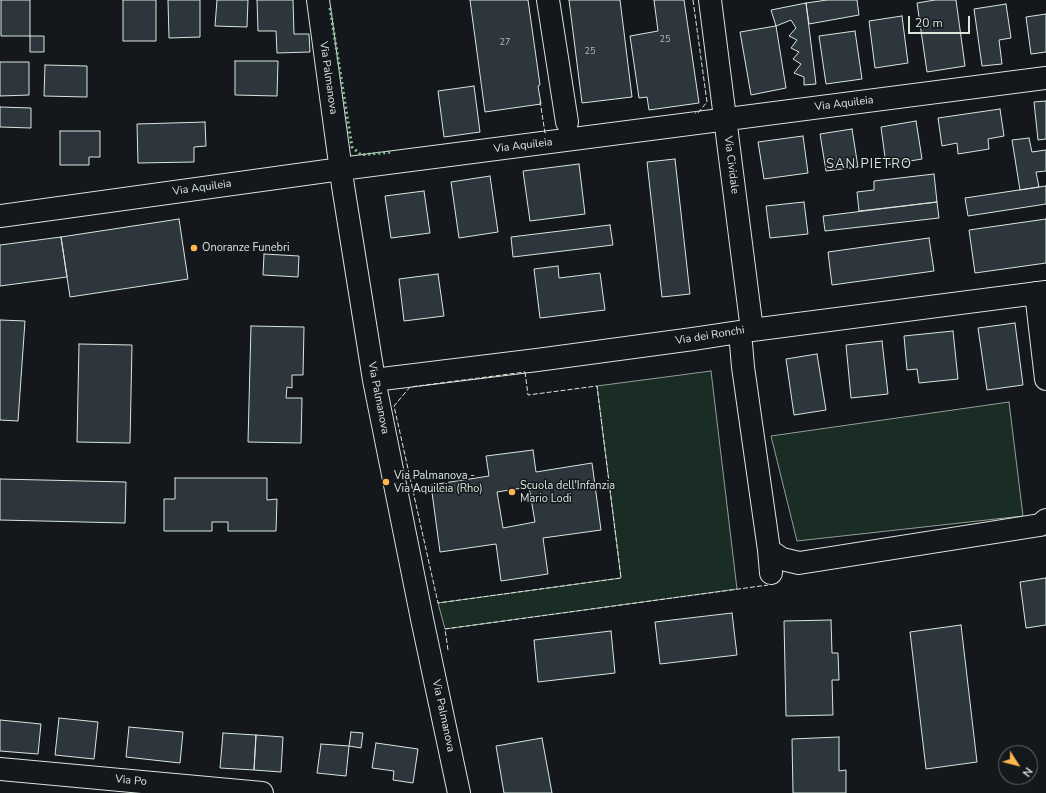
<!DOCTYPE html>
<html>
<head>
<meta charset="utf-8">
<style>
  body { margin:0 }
  #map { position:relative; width:1046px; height:793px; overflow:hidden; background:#14181c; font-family:"Nunito Sans",sans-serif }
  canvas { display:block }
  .north { position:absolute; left:998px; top:745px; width:40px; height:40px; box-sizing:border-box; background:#14181c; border:1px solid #626a69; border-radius:50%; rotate:126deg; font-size:11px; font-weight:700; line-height:16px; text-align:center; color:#d8e6dc }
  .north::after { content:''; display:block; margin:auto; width:14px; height:18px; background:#ffb74d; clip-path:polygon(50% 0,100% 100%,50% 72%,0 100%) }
  .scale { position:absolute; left:908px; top:16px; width:62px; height:18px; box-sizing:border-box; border:2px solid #d8e6dc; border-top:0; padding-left:5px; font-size:12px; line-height:14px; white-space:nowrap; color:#d8e6dc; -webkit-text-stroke:3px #14181c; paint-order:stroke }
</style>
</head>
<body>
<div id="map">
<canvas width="1046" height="793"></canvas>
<div class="north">N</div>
<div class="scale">20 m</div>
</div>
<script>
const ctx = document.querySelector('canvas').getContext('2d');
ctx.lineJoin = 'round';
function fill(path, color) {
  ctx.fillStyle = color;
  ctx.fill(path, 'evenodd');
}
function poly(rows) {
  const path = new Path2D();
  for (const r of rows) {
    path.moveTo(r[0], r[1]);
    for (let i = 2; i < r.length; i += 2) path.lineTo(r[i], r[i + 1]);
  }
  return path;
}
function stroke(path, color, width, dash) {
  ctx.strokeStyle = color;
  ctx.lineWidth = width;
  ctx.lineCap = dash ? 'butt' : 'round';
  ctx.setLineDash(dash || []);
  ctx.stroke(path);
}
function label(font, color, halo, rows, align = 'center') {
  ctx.font = font + ' "Nunito Sans",sans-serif';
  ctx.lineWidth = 3;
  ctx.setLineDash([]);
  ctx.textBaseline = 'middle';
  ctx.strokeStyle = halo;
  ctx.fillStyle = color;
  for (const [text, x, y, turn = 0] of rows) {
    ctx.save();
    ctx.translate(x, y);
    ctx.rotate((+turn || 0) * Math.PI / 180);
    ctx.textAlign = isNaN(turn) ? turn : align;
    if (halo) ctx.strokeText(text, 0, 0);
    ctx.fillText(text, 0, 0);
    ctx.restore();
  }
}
const green = poly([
  [711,371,737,589,445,629,438,603,621,578,597,386,711,371],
  [1009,402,1023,516,797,541,771,436,1009,402]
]);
const building = poly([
  [1,0,30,0,30,36,1,36,1,0],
  [123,0,156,0,156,41,123,41,123,0],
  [168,0,200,0,200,37,169,38,168,0],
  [217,0,248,0,247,27,215,26,217,0],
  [257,0,293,0,294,34,309,34,310,52,277,53,276,31,258,31,257,0],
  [470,0,528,0,540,85,538,86,541,104,485,112,470,0],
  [569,0,620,0,632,97,582,103,569,0],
  [654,0,684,0,699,103,649,110,647,97,639,98,630,36,658,31,654,0],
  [827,0,857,0,859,15,809,24,806,3,827,0],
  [935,0,956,0,965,66,927,72,917,3,935,0],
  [806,3,816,84,804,85,804,77,794,73,801,64,793,59,799,52,791,48,797,40,789,36,796,28,791,20,776,26,771,10,806,3],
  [1006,4,1011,38,999,40,1002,64,982,66,974,9,1006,4],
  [1046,14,1046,52,1031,54,1026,17,1046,14],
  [902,16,908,63,875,68,869,21,902,16],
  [776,26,786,88,751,95,740,32,776,26],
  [855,31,862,79,826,84,819,36,855,31],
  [30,36,44,36,44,52,30,52,30,36],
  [235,61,278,61,277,96,235,95,235,61],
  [0,62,29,62,29,95,0,96,0,62],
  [45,65,87,66,87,97,44,96,45,65],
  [474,86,480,132,444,137,438,91,474,86],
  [1046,101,1046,139,1038,140,1034,102,1046,101],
  [0,107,31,108,31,128,0,127,0,107],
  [1000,109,1004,136,988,139,989,149,958,154,957,143,942,146,938,118,1000,109],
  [916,121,922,159,886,165,881,127,916,121],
  [205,122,206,146,194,147,194,162,138,163,137,124,205,122],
  [852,129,858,167,826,171,820,134,852,129],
  [60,131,100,131,100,157,89,157,89,165,60,165,60,131],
  [803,136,808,173,764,179,758,142,803,136],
  [1029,138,1032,152,1046,150,1046,171,1036,172,1039,187,1020,190,1012,140,1029,138],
  [675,159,690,294,662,297,647,162,675,159],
  [579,164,585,214,530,221,523,171,579,164],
  [934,174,937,202,859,211,857,192,874,190,874,181,934,174],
  [490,176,498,232,459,238,451,182,490,176],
  [1046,186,1046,204,968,216,965,198,1046,186],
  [424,191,430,233,391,238,385,196,424,191],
  [804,202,808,234,770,238,766,206,804,202],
  [937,202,939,218,825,231,823,216,937,202],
  [179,219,188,279,70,297,61,237,179,219],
  [1046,219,1046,263,975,273,969,230,1046,219],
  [610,225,613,245,513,257,511,237,610,225],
  [61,237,67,277,0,286,0,245,61,237],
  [929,238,934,271,832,285,828,252,929,238],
  [264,254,299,256,298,277,263,275,264,254],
  [558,266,559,278,600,273,605,310,540,318,534,269,558,266],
  [438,274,444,316,404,321,399,279,438,274],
  [0,320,25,321,18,421,0,420,0,320],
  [1015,323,1023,385,987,390,978,328,1015,323],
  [251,326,304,327,303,375,292,375,292,388,287,387,286,398,302,398,301,443,248,442,251,326],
  [953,331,958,379,919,383,917,369,907,370,904,336,953,331],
  [882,341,888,394,851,398,846,345,882,341],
  [79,344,132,345,130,443,77,442,79,344],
  [817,354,826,410,794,415,786,359,817,354],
  [533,450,536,472,592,463,601,530,543,538,548,574,501,581,496,544,440,552,431,485,489,476,486,456,533,450],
  [529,487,535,522,503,528,497,492,529,487],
  [175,478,267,478,267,500,277,499,276,531,228,531,228,522,212,522,212,531,164,531,164,499,175,499,175,478],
  [0,479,126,482,125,523,0,520,0,479],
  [1046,578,1046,625,1026,628,1020,582,1046,578],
  [732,613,737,655,660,664,655,622,732,613],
  [831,620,832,653,838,653,839,680,832,680,833,715,786,716,784,621,831,620],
  [961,625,977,762,926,769,910,632,961,625],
  [611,631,615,673,538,682,534,640,611,631],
  [59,718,98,722,94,759,55,755,59,718],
  [0,720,41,724,38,754,0,751,0,720],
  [129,727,183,732,180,763,126,757,129,727],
  [351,732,363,733,361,748,349,746,351,732],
  [223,733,256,735,254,770,220,768,223,733],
  [256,735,283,737,281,772,254,770,256,735],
  [839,737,839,771,846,770,846,793,793,793,792,739,839,737],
  [542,738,552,793,504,793,496,746,542,738],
  [376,743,418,749,413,783,393,780,394,771,372,768,376,743],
  [321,744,349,746,346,776,317,773,321,744]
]);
const minor = poly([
  [318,0,343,186,374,380,422,619,459,793],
  [548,0,567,122],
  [710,0,752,330],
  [0,216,341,169,1046,78],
  [1036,293,1046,379],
  [740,332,743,367,769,550,771,573],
  [374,380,537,360,693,339,752,330,1046,292],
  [769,550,782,559,799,563,1040,525,1046,520],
  [0,769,262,793]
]);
const hedge = poly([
  [330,8,352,147,361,155,392,152]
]);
const fence = poly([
  [693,0,707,102,698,113,695,113],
  [540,101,545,133,547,133],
  [525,372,528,395,597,386,621,578,438,603,394,406,410,387,525,372],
  [448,650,445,629,768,585]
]);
const markers = [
  [194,248,4,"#ffb74d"],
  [386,482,4,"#ffb74d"],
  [512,492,4,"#ffb74d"]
];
const numberNames = [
  ["25",665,40],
  ["27",505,43],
  ["25",590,52]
];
const streetNames = [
  ["Via Palmanova",328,78,82],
  ["Via Aquileia",844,104,-7],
  ["Via Aquileia",523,146,-7],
  ["Via Cividale",731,165,83],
  ["Via Aquileia",202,188,-8],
  ["Via dei Ronchi",710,336,-9],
  ["Via Palmanova",378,398,79],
  ["Via Palmanova",443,716,78],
  ["Via Po",131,781,5]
];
const poiNames = [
  ["Onoranze Funebri",202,248],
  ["Via Palmanova -",394,476],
  ["Via Aquileia (Rho)",394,489],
  ["Scuola dell'Infanzia",520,486],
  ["Mario Lodi",520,499]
];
const quarterNames = [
  ["SAN PIETRO",869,165]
];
fill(green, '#1a2d24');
stroke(green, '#939e99', 1);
fill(building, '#2c363c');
stroke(building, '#d8e6dc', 1);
stroke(minor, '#d8e6dc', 24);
stroke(minor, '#14181c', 22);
stroke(hedge, '#8ac095', 3, [2, 3]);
stroke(fence, '#d8e6dc', 1, [5, 2]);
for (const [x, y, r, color] of markers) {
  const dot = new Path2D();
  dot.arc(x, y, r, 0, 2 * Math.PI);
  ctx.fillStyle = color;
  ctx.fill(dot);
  stroke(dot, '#14181c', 1.5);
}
label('9px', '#adbab4', null, numberNames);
label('11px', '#d8e6dc', '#14181c', streetNames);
label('11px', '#d8e6dc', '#14181c', poiNames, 'left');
ctx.letterSpacing = '1px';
label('13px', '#d8e6dc', '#14181c', quarterNames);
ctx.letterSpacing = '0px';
</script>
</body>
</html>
